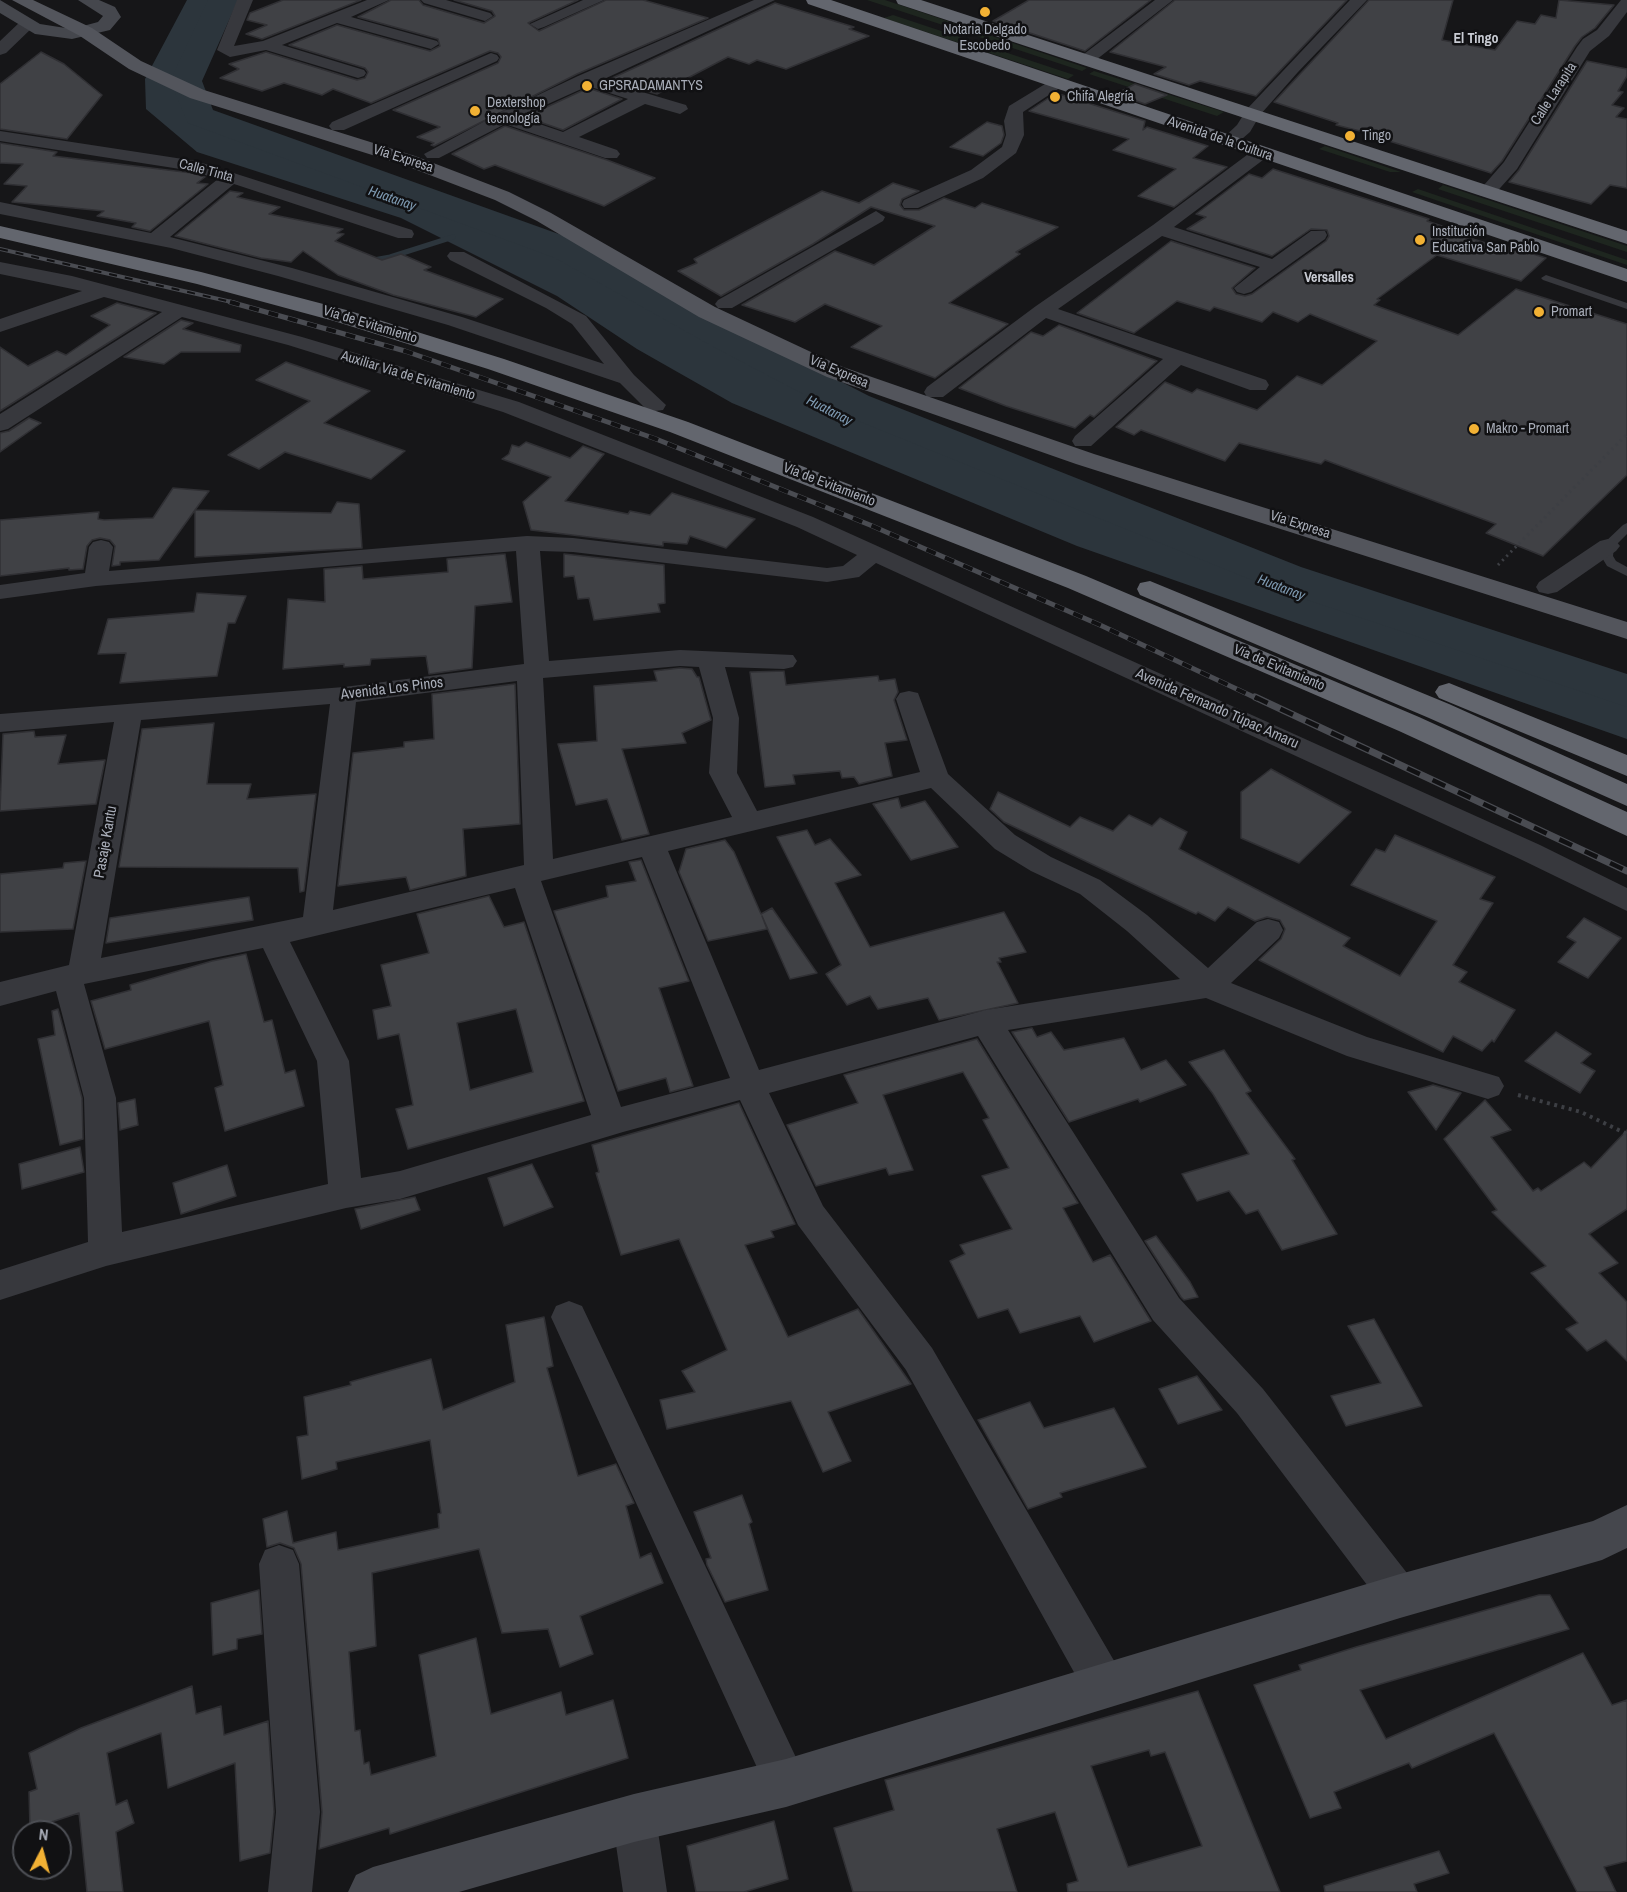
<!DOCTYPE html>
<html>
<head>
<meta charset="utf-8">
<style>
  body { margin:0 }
  #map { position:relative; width:1627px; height:1892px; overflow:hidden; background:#161618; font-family:"Archivo Narrow",sans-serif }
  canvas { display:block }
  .north { position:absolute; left:12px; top:1820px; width:60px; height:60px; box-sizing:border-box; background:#111113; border:2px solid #4d4f55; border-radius:50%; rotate:6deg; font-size:16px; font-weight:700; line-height:24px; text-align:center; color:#a8adb8 }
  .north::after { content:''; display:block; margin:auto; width:21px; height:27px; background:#f2b134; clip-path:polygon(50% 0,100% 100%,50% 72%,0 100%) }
</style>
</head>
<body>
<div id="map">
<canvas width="1627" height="1892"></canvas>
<div class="north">N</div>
</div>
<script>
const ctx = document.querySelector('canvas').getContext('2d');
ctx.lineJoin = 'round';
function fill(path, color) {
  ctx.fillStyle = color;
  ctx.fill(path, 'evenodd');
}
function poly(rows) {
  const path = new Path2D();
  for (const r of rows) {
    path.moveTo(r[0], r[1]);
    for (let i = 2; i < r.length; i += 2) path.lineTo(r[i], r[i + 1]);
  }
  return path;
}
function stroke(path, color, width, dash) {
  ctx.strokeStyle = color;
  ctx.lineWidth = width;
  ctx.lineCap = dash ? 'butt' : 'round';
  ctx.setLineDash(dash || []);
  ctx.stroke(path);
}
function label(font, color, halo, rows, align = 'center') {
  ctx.font = font + ' "Archivo Narrow",sans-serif';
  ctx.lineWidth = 5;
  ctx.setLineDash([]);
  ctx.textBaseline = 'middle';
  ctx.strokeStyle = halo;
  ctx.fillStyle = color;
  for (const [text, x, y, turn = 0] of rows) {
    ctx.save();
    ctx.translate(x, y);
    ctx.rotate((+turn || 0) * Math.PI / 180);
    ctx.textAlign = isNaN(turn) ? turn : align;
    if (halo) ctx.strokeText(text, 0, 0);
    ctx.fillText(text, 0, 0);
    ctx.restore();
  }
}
const green = poly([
  [867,0,885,0,1087,68,1082,71],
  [893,15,1074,75,1068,79,884,18],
  [1094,71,1224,112,1217,116,1089,74],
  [1325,146,1401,172,1390,172,1319,149],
  [1443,185,1627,246,1627,252,1438,189],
  [1418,189,1627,260,1627,265,1412,192]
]);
const water = poly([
  [187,0,223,0,186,80,199,116,568,250,724,337,855,405,1285,577,1486,642,1627,691,1627,739,1077,546,732,403,637,349,557,296,401,218,197,152,146,109,145,79]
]);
const stream = poly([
  [368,261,390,257,453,237]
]);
const river = poly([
  [208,0,238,0,202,81,213,110,581,242,738,329,869,396,1301,567,1627,674,1627,707,1269,587,841,414,710,345,555,258,188,123,170,81,208,0]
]);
const building = poly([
  [283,0,361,0,262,39,246,34,267,25,247,20,250,13,283,0],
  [391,0,419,0,423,5,484,23,495,16,492,11,454,0,578,0,528,23,539,31,606,0,643,0,708,18,577,74,434,146,431,145,434,143,417,137,440,127,393,110,498,63,501,57,498,53,490,51,371,103,333,89,322,95,284,83,262,91,220,78,239,69,229,64,266,52,357,80,365,78,368,72,365,68,289,45,337,25,430,51,440,46,438,39,358,17,391,0],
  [1029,0,1151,0,1085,51,993,21,1029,0],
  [1175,0,1347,0,1256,96,1200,81,1189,85,1154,74,1166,67,1110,52,1175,0],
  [1369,0,1453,0,1442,40,1495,50,1517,21,1535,24,1541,15,1556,18,1559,0,1614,5,1595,28,1582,37,1575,46,1502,161,1491,173,1386,140,1388,138,1336,125,1338,123,1274,102,1369,0],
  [775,3,854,27,849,29,869,36,786,69,757,60,749,64,728,57,657,94,608,80,775,3],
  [41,52,64,64,102,95,67,139,0,129,0,84,41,52],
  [1587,61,1627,69,1627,76,1618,91,1623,92,1612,105,1624,108,1616,117,1627,119,1627,188,1610,185,1591,204,1509,182,1519,170,1587,61],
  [1135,84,1167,95,1145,104,1116,94,1135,84],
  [588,88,622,99,563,130,525,117,588,88],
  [1056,93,1145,121,1143,130,1147,127,1208,146,1193,158,1227,167,1174,207,1138,196,1176,169,1113,150,1129,139,1029,111,1056,93],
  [987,122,1002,126,1004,135,1001,143,983,156,950,147,987,122],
  [505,126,607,160,655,178,604,206,495,165,484,169,452,154,505,126],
  [0,143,57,152,53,156,192,173,205,177,197,183,208,184,150,231,132,227,136,223,97,216,104,211,12,202,27,186,4,184,23,164,0,163,0,143],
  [1273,169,1429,219,1427,221,1442,226,1439,228,1498,247,1501,244,1546,258,1521,281,1437,255,1377,299,1380,300,1374,305,1458,335,1516,289,1627,324,1627,475,1543,556,1486,533,1496,524,1325,460,1321,464,1239,443,1225,461,1141,430,1134,435,1116,427,1165,382,1192,393,1197,389,1257,410,1297,376,1322,385,1377,341,1310,314,1298,322,1273,312,1262,322,1214,307,1210,311,1177,301,1134,333,1077,313,1171,241,1255,268,1232,288,1236,294,1245,296,1252,294,1326,241,1329,236,1327,230,1311,229,1272,256,1187,229,1206,217,1196,214,1249,174,1262,178,1273,169],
  [893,183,919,191,902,199,900,205,904,210,919,210,944,198,975,208,982,203,1058,227,1016,252,1020,254,949,303,1008,324,935,378,851,347,882,326,825,304,795,322,742,305,835,251,874,265,935,226,871,207,813,244,721,296,678,271,697,263,694,259,822,191,859,203,893,183],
  [230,191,243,193,237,197,280,207,269,214,343,229,337,233,344,234,335,241,382,260,401,254,431,267,424,270,503,299,476,317,393,295,338,275,303,251,291,262,261,258,175,236,230,191],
  [117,303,156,313,0,411,0,347,28,366,57,351,66,355,110,325,91,316,117,303],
  [181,320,193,323,183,329,241,345,240,352,181,352,164,364,124,357,181,320],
  [1059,325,1157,361,1094,417,1090,415,1075,428,1006,406,959,388,1031,332,1043,336,1059,325],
  [286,362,370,391,324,423,405,451,371,479,285,452,259,469,228,455,310,401,256,380,286,362],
  [29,418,41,423,0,452,0,433,9,431,29,418],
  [526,442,570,458,583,446,604,454,565,501,628,514,630,511,650,515,672,493,755,519,726,548,690,536,687,544,663,542,663,546,531,530,523,502,551,477,502,459,509,454,512,445,519,447,526,442],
  [173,488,209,491,195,510,331,513,337,502,359,504,362,548,195,557,195,510,159,560,120,562,120,565,112,566,115,546,110,540,100,538,92,540,87,546,83,569,69,570,69,568,0,576,0,520,99,512,98,519,104,520,153,518,173,488],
  [505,554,512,602,475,606,472,668,429,674,426,656,371,659,370,665,344,667,344,664,283,669,288,599,325,602,324,569,362,566,363,579,448,572,447,559,505,554],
  [564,554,664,565,665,603,658,604,660,612,594,620,589,598,578,599,574,576,564,577,564,554],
  [197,593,246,596,235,623,228,623,217,676,120,683,126,653,98,654,108,619,194,612,197,593],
  [680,668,692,669,697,677,699,677,711,720,682,733,686,743,622,749,649,834,622,840,607,799,576,805,558,744,597,741,594,686,657,681,654,671,680,668],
  [784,671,786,685,878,676,879,681,895,679,898,692,894,700,907,740,885,743,892,776,859,784,854,777,842,778,840,771,793,775,795,784,765,787,750,672,784,671],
  [515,684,520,824,463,829,466,876,410,890,406,877,338,886,353,753,404,747,404,742,434,739,432,694,515,684],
  [214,723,207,784,251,784,247,799,316,794,304,891,300,892,298,868,119,867,142,729,214,723],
  [34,731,35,737,66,735,58,764,105,760,96,804,0,811,3,734,34,731],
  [1271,769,1351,812,1299,863,1241,838,1241,792,1271,769],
  [998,792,1070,827,1080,817,1113,831,1129,815,1152,826,1160,818,1187,832,1179,849,1350,938,1343,946,1400,976,1437,921,1351,885,1376,849,1385,852,1395,835,1495,877,1480,899,1493,903,1453,965,1467,972,1459,982,1515,1010,1494,1042,1492,1040,1482,1051,1453,1036,1443,1052,1259,960,1281,939,1285,929,1280,920,1267,917,1255,921,1228,907,1215,921,1198,912,1196,914,1004,822,990,809,998,792],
  [898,798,901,808,925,801,958,847,911,860,873,804,898,798],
  [807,830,815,845,830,839,861,875,835,883,870,947,1004,912,1026,952,999,958,1001,962,997,962,1018,1003,939,1020,928,998,878,1009,870,996,847,1005,826,974,841,965,777,837,807,830],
  [725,840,734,852,761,914,772,908,817,973,790,979,762,916,767,929,708,941,679,872,686,849,725,840],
  [641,860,689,981,659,988,693,1086,670,1092,666,1078,618,1091,554,911,608,897,606,886,636,881,629,862,641,860],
  [86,861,73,929,0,932,0,874,63,868,64,863,86,861],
  [489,896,504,927,524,922,584,1101,408,1149,396,1109,413,1105,399,1034,378,1039,373,1010,391,1006,381,965,429,953,417,914,489,896],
  [516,1009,533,1072,470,1090,457,1023,516,1009],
  [249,897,253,920,106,943,110,918,249,897],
  [1584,918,1621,938,1588,978,1558,962,1576,942,1567,937,1584,918],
  [246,954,264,1022,272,1020,285,1073,295,1070,304,1106,225,1131,215,1088,223,1085,209,1021,105,1049,91,1001,131,990,130,985,212,961,246,954],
  [58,1009,82,1098,83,1139,60,1145,38,1039,55,1035,52,1011,58,1009],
  [1032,1028,1037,1037,1051,1032,1064,1050,1124,1038,1141,1070,1166,1060,1186,1085,1140,1102,1138,1099,1069,1122,1012,1032,1032,1028],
  [1556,1032,1591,1054,1581,1063,1595,1071,1580,1093,1525,1061,1556,1032],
  [977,1039,1078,1203,1063,1208,1093,1262,1110,1255,1151,1321,1094,1342,1080,1316,1020,1333,1008,1309,978,1318,950,1261,965,1254,960,1245,1012,1229,982,1176,1009,1168,983,1120,989,1118,963,1072,883,1095,913,1170,889,1175,886,1168,816,1186,787,1125,858,1103,844,1075,977,1039],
  [1224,1050,1251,1091,1246,1093,1295,1159,1292,1160,1337,1234,1282,1250,1258,1210,1246,1214,1229,1191,1197,1201,1182,1174,1249,1154,1213,1094,1189,1062,1224,1050],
  [1433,1085,1461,1093,1436,1130,1408,1092,1433,1085],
  [135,1099,138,1125,120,1130,118,1103,135,1099],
  [1485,1100,1511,1130,1491,1137,1533,1191,1538,1188,1541,1191,1584,1162,1591,1168,1627,1130,1627,1209,1589,1234,1618,1263,1599,1273,1627,1302,1627,1361,1606,1340,1587,1351,1566,1329,1578,1323,1531,1273,1546,1266,1492,1212,1497,1210,1444,1139,1485,1100],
  [739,1103,795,1224,771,1231,774,1237,745,1245,788,1337,858,1309,911,1384,828,1412,851,1461,823,1472,791,1401,667,1429,660,1400,695,1392,682,1371,727,1350,679,1239,621,1255,596,1173,599,1172,592,1145,739,1103],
  [80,1147,84,1172,22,1189,19,1164,80,1147],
  [532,1164,553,1207,504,1226,488,1178,532,1164],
  [227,1165,236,1196,181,1214,173,1183,227,1165],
  [415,1197,420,1210,361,1229,355,1209,415,1197],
  [1156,1236,1190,1282,1198,1297,1184,1300,1181,1297,1145,1241,1156,1236],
  [544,1317,553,1366,547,1368,578,1476,616,1464,634,1503,626,1506,640,1558,651,1553,663,1583,580,1616,593,1654,560,1667,548,1629,502,1633,479,1549,372,1573,376,1646,349,1652,355,1731,360,1730,364,1764,369,1762,371,1775,436,1756,419,1655,476,1638,491,1714,561,1692,566,1715,613,1700,628,1758,390,1834,389,1828,319,1849,322,1812,301,1564,294,1548,280,1543,267,1547,263,1519,287,1511,293,1543,336,1532,338,1550,439,1528,438,1514,441,1513,430,1440,336,1462,337,1469,302,1479,297,1437,308,1435,304,1397,351,1385,350,1382,431,1359,443,1410,515,1382,506,1325,544,1317],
  [1374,1319,1422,1406,1346,1426,1331,1396,1381,1383,1348,1326,1374,1319],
  [1197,1376,1222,1410,1178,1424,1159,1389,1197,1376],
  [1030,1402,1044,1428,1114,1408,1146,1467,1060,1493,1062,1497,1028,1509,978,1420,1030,1402],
  [742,1495,752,1522,749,1524,768,1590,725,1602,707,1565,706,1559,711,1558,694,1512,742,1495],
  [259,1590,262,1634,237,1639,237,1649,213,1655,211,1603,259,1590],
  [1539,1595,1550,1595,1569,1629,1360,1690,1386,1739,1583,1653,1612,1705,1627,1700,1627,1861,1604,1867,1616,1892,1577,1892,1494,1733,1412,1768,1409,1763,1334,1792,1341,1808,1310,1818,1254,1685,1301,1670,1299,1665,1356,1647,1539,1595],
  [192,1686,196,1714,221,1706,224,1735,268,1721,274,1812,270,1853,240,1861,235,1763,168,1788,161,1733,107,1753,116,1805,127,1800,134,1823,116,1832,123,1892,87,1892,79,1813,30,1829,29,1792,37,1789,29,1753,81,1728,192,1686],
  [1198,1691,1280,1892,1068,1892,1067,1884,1078,1881,1055,1812,997,1829,1017,1892,853,1892,834,1828,894,1810,885,1780,1198,1691],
  [1149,1750,1151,1756,1165,1752,1202,1846,1128,1867,1091,1766,1149,1750],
  [774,1821,788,1879,744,1892,696,1892,687,1846,774,1821],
  [1439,1851,1449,1873,1414,1884,1417,1892,1325,1892,1324,1886,1439,1851]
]);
const pathFar1 = poly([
  [1498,565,1627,434]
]);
const path = poly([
  [1518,1095,1581,1112,1627,1134]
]);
const lane = poly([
  [1546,275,1627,303,1627,309,1543,280,1541,278,1546,275],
  [1627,523,1627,534,1614,547,1613,556,1616,561,1627,567,1627,576,1607,566,1601,556,1604,543,1623,525,1627,523]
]);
const street = poly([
  [237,0,253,0,234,46,263,41,367,0,389,0,351,17,437,41,439,44,431,49,337,23,282,45,364,70,366,73,364,76,358,78,266,50,230,57,217,50,237,0],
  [421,0,446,0,490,13,493,16,485,21,424,3,421,0],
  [583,0,604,0,544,27,538,29,530,24,583,0],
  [754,0,775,0,602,80,686,105,688,109,680,114,645,104,579,137,617,150,620,154,617,158,605,158,505,124,439,158,427,158,424,154,498,114,578,76,754,0],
  [588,86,628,99,563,132,519,117,588,86],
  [1155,0,1173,0,1092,63,1080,63,1078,60,1080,57,1155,0],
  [1350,0,1367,0,1298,72,1260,115,1250,132,1235,145,1223,145,1220,141,1237,125,1247,109,1350,0],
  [1621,0,1627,0,1627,12,1609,36,1590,51,1517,169,1493,196,1481,196,1478,192,1504,162,1577,47,1583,39,1597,30,1621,0],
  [27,19,33,21,35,24,33,27,6,53,0,55,0,41,21,21,27,19],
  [491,53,497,55,499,58,497,61,344,130,332,130,329,126,332,122,491,53],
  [1055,78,1063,83,1061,87,1023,112,1024,135,1016,153,983,178,918,208,904,208,902,204,904,200,971,170,1002,147,1006,135,1004,121,1009,106,1055,78],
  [0,131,196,161,412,230,414,234,412,238,398,238,234,184,170,237,292,268,462,317,604,364,572,324,546,308,450,260,447,256,450,252,464,252,586,316,634,375,666,405,663,410,655,411,647,410,620,383,448,325,278,276,171,248,0,214,0,202,151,233,218,179,193,171,0,141,0,131],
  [1261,148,1267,149,1270,153,1267,157,1174,227,1272,259,1311,231,1325,231,1327,235,1325,239,1251,292,1244,294,1237,292,1234,288,1260,267,1162,236,1058,309,1266,380,1269,385,1266,390,1250,390,1181,365,1091,446,1075,446,1072,441,1075,436,1163,359,1046,318,943,397,927,397,924,392,927,387,1036,306,1153,225,1255,149,1261,148],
  [876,211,885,217,883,221,732,308,718,308,715,304,718,300,876,211],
  [0,262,72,276,302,337,519,402,813,517,1540,845,1627,888,1627,911,1520,859,876,563,859,577,827,582,573,552,540,551,549,661,680,650,793,655,797,661,793,667,784,669,725,667,739,718,737,773,757,811,920,772,896,699,900,693,909,691,918,693,948,774,1015,835,1051,857,1100,880,1147,915,1208,968,1257,922,1268,919,1279,922,1283,930,1279,938,1231,983,1367,1037,1499,1077,1504,1086,1499,1095,1488,1099,1347,1056,1206,998,1008,1030,1179,1298,1263,1389,1414,1582,1420,1596,1414,1610,1400,1616,1386,1610,1237,1413,1153,1320,978,1036,769,1093,823,1206,932,1348,1120,1671,1126,1686,1120,1701,1105,1707,1090,1701,906,1370,798,1225,740,1100,623,1132,400,1199,346,1208,106,1266,0,1300,0,1270,88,1242,84,1098,56,991,0,1006,0,982,69,965,114,722,0,732,0,714,344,687,524,664,516,551,96,586,0,599,0,585,85,573,89,547,93,542,101,540,109,542,113,547,109,571,527,536,573,538,827,568,843,566,857,555,797,527,503,412,288,345,182,317,8,429,0,431,0,414,162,312,104,297,0,332,0,319,82,291,0,274,0,262],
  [680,666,699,667,713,718,709,773,732,817,553,859,543,678,680,666],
  [517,681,524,865,333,910,356,702,517,681],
  [330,704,303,917,101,958,141,720,330,704],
  [931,788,995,849,1031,871,1080,894,1127,931,1180,979,986,1010,759,1070,668,851,931,788],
  [642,857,730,1078,621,1107,541,881,642,857],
  [515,888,591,1115,400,1171,361,1178,349,1061,290,942,515,888],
  [263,948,317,1061,328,1184,122,1232,116,1098,84,984,263,948],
  [1608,539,1616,541,1620,546,1616,551,1557,592,1548,594,1539,592,1536,587,1539,582,1600,541,1608,539],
  [569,1301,582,1306,801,1768,808,1783,801,1798,786,1805,771,1798,551,1317,556,1306,569,1301],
  [279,1545,293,1550,299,1564,320,1812,312,1892,268,1892,276,1812,259,1564,265,1550,279,1545],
  [634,1796,649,1803,656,1818,667,1892,623,1892,612,1818,619,1803,634,1796]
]);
const secondary = poly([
  [0,0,40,24,72,29,98,22,103,16,78,0,99,0,115,7,121,17,110,30,72,39,35,34,0,13,0,0],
  [1627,1505,1627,1548,1602,1560,1400,1618,786,1807,634,1842,459,1892,348,1892,356,1875,373,1867,634,1794,786,1759,1400,1574,1593,1521,1627,1505]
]);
const primary = poly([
  [12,0,33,0,92,28,141,61,204,90,415,156,509,192,551,213,715,307,843,367,1094,454,1627,622,1627,639,1076,464,827,377,699,317,537,221,495,200,401,164,190,98,129,69,80,36,12,0]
]);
const highway = poly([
  [806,0,831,0,1627,269,1627,282,808,4,806,0],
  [896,0,921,0,1627,231,1627,244,898,4,896,0],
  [0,226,201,272,350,311,504,359,688,422,1086,576,1419,717,1627,812,1627,836,1399,731,1068,588,670,432,488,369,334,321,197,284,0,238,0,226],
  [1150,581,1449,704,1627,784,1627,806,1429,718,1140,595,1137,589,1140,583,1150,581],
  [1449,683,1627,755,1627,776,1439,698,1435,692,1439,686,1449,683]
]);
const railFar2 = poly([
  [0,249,236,303]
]);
const railFar1 = poly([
  [230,302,405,351,656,439,870,525,1100,625,1258,699]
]);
const rail = poly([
  [1255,697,1627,871]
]);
const markers = [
  [985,12,6,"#f2b134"],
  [587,86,6,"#f2b134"],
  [1055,97,6,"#f2b134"],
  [475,111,6,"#f2b134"],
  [1350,136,6,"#f2b134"],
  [1420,240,6,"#f2b134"],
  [1539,312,6,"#f2b134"],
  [1474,429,6,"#f2b134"]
];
const farPoinames = [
  ["Notaria Delgado",985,30,"center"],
  ["Escobedo",985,46,"center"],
  ["GPSRADAMANTYS",599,86],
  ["Chifa Alegría",1067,97],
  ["Dextershop",487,103],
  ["tecnología",487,119],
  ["Tingo",1362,136],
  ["Institución",1432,232],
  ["Educativa San Pablo",1432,248],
  ["Promart",1551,312],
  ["Makro - Promart",1486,429]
];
const farNeighbourhoodnames = [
  ["El Tingo",1476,39],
  ["Versalles",1329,278]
];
const farStreetnames = [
  ["Calle Larapita",1554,94,-57],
  ["Avenida de la Cultura",1220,139,19],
  ["Vía Expresa",403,159,18],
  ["Calle Tinta",206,171,15],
  ["Vía de Evitamiento",370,325,17],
  ["Vía Expresa",839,372,23],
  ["Auxiliar Via de Evitamiento",408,376,17],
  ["Vía de Evitamiento",829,485,21],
  ["Vía Expresa",1300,525,18],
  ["Vía de Evitamiento",1279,668,23]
];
const farWaternames = [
  ["Huatanay",392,199,19],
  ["Huatanay",829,411,27],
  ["Huatanay",1281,588,21]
];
const streetNames = [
  ["Avenida Los Pinos",392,689,-7],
  ["Avenida Fernando Túpac Amaru",1217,709,24],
  ["Pasaje Kantu",106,842,-80]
];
fill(green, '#1e261f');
fill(water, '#2c353c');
stroke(stream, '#2c353c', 5);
fill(river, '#2c353c');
fill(building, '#404145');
stroke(building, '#303034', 1.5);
stroke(pathFar1, '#3d3f44', 3, [2, 4]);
stroke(path, '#3d3f44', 4, [3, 4.5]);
fill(lane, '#37383d');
fill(street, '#37383d');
fill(secondary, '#45474d');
fill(primary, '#53555c');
fill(highway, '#63666e');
stroke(railFar2, '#4a4c52', 4);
stroke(railFar1, '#4a4c52', 5);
stroke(rail, '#4a4c52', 7);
stroke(railFar2, '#111113', 2, [8]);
stroke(railFar1, '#111113', 4, [10]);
stroke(rail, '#111113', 4.5, [14]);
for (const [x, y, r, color] of markers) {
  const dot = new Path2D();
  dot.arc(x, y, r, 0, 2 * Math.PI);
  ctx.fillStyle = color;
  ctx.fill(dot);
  stroke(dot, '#111113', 2);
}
label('14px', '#a8adb8', '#111113', farPoinames, 'left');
label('bold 14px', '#c9ccd4', '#111113', farNeighbourhoodnames);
label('14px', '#a8adb8', '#111113', farStreetnames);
label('italic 14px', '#7f9bb3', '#111113', farWaternames);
label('15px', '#a8adb8', '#111113', streetNames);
</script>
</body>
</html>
